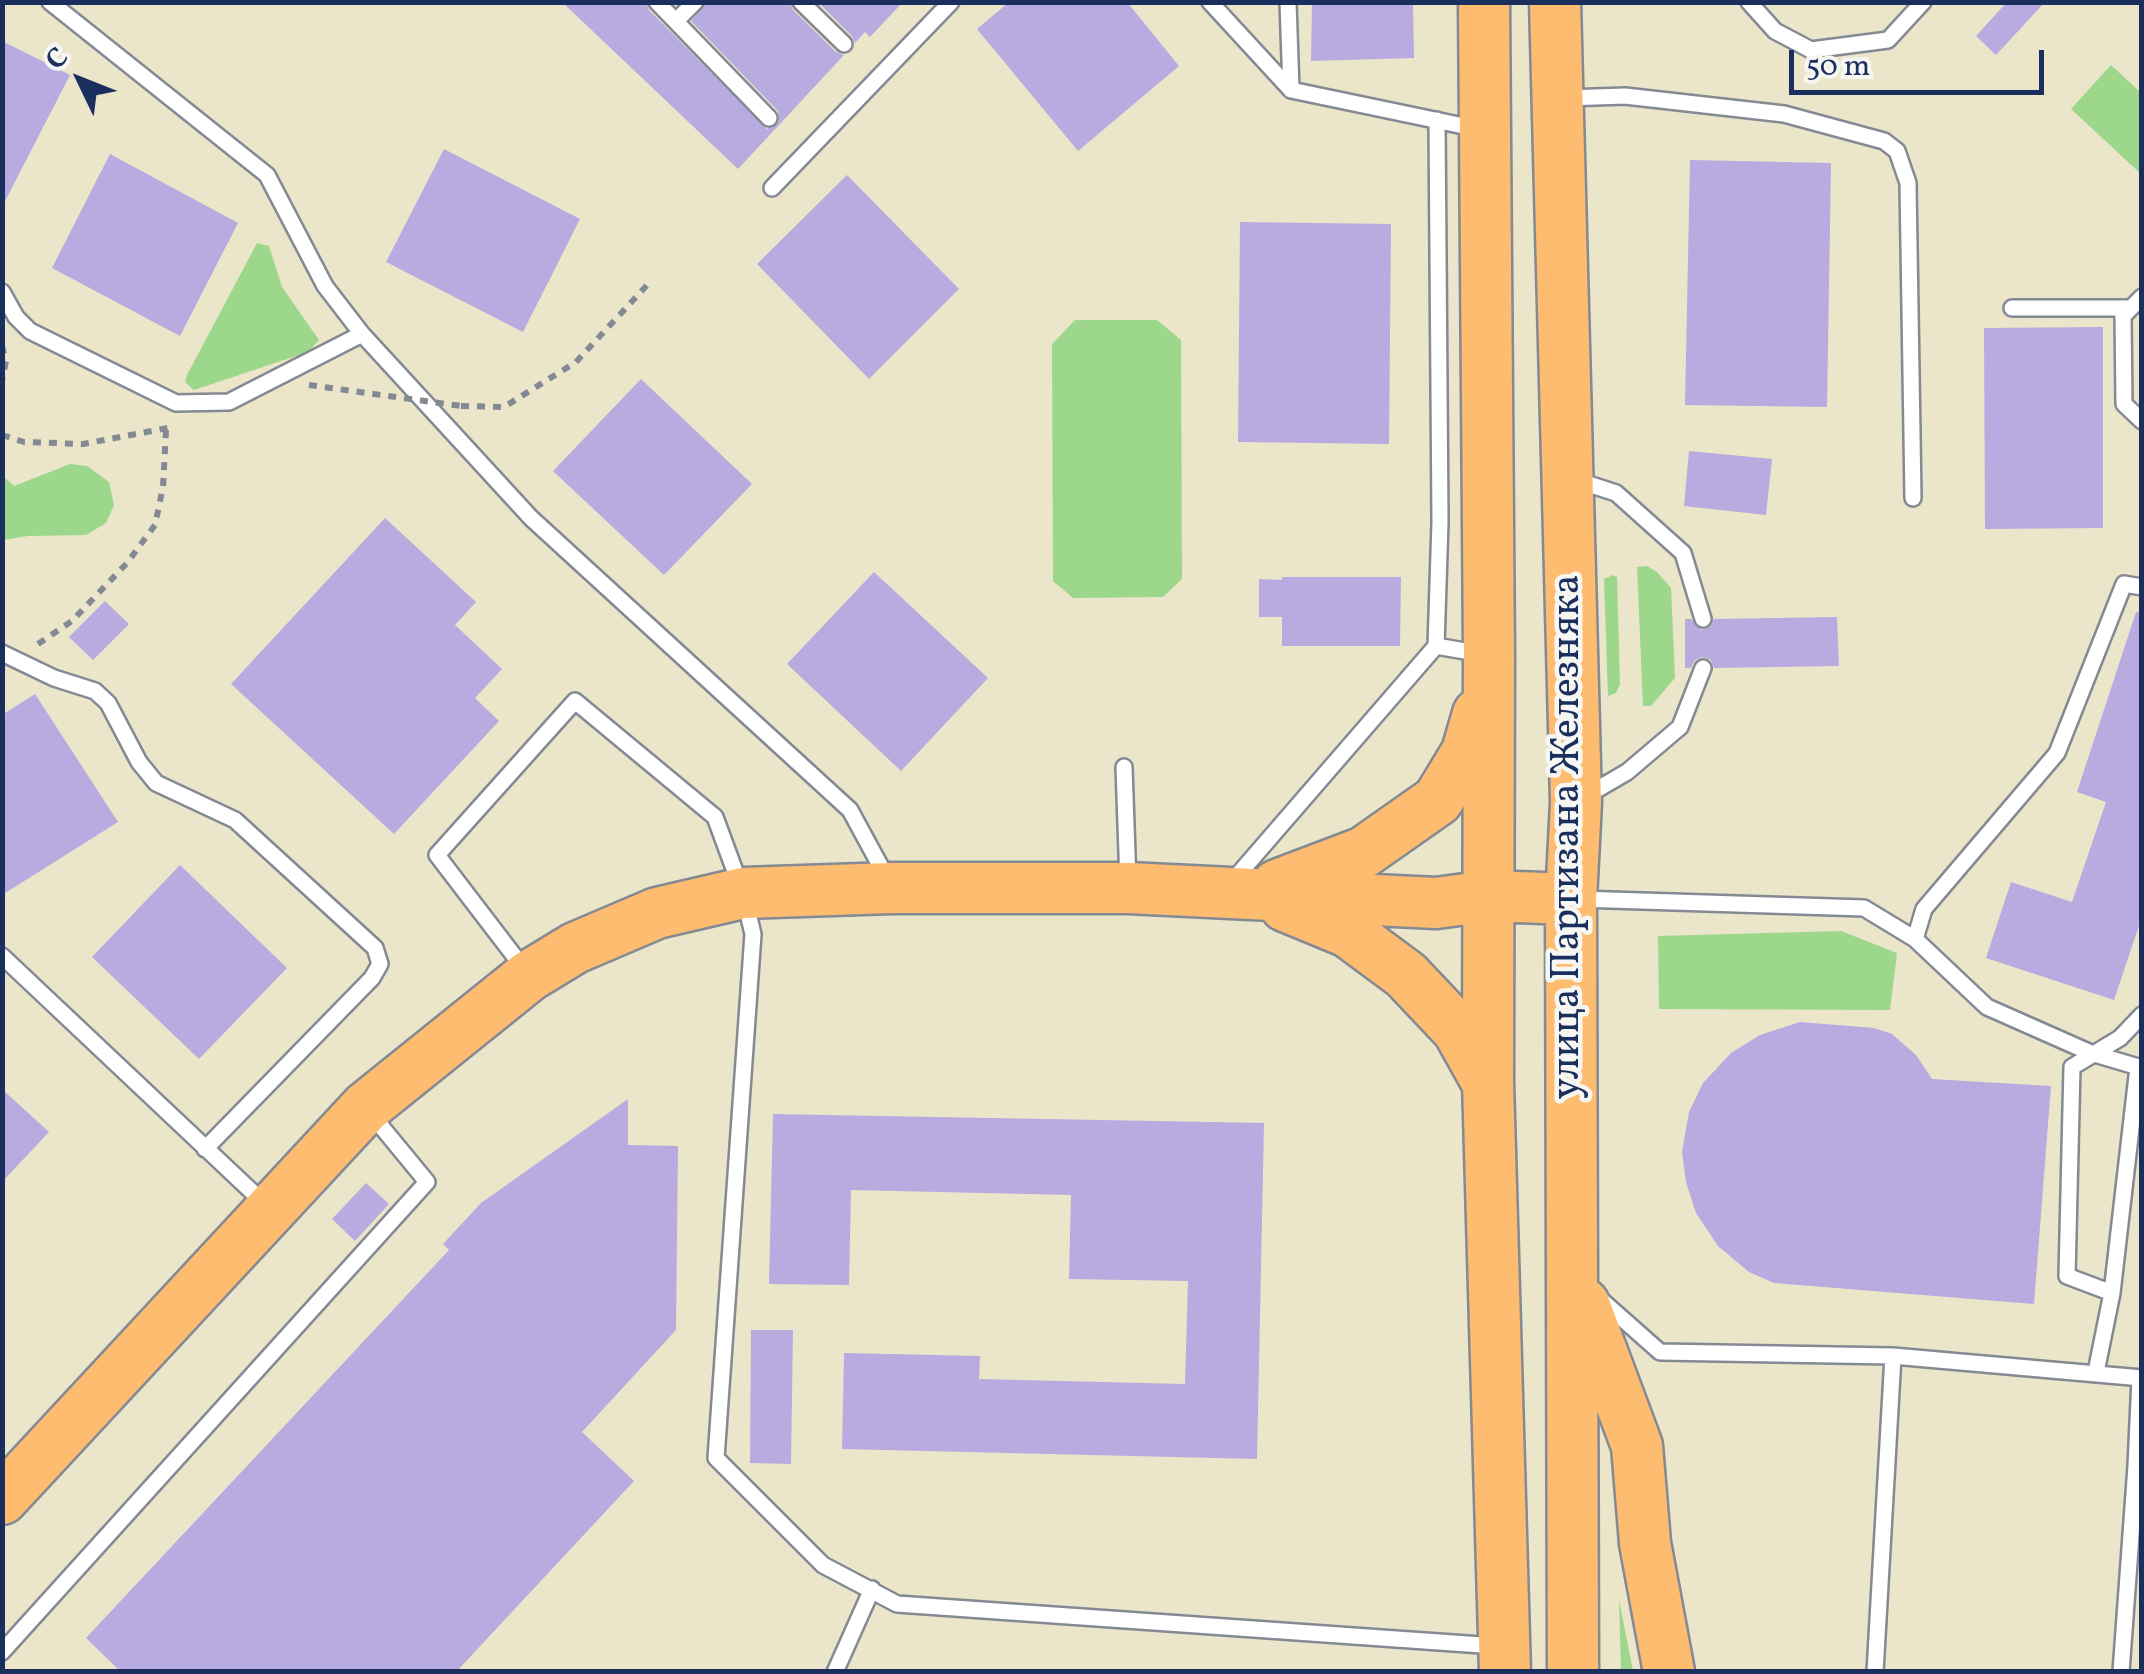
<!DOCTYPE html>
<html>
<head>
<meta charset="utf-8">
<style>
  body { margin:0 }
  #map { position:relative; width:2144px; height:1674px; overflow:hidden; background:#ebe5c9; font-family:Vollkorn,serif }
  canvas { display:block }
  .frame { position:absolute; inset:0; border:5px solid #1b2f5e; pointer-events:none }
  .north { position:absolute; left:30px; top:30px; width:100px; height:100px; -webkit-text-stroke:8px #f6f6f2; paint-order:stroke; rotate:313deg; font-size:28px; font-weight:700; line-height:40px; text-align:center; color:#1b2f5e }
  .north::after { content:''; display:block; margin:auto; width:35px; height:45px; background:#1b2f5e; clip-path:polygon(50% 0,100% 100%,50% 72%,0 100%) }
  .scale { position:absolute; left:1789px; top:50px; width:255px; height:45px; box-sizing:border-box; border:5px solid #1b2f5e; border-top:0; padding-left:12px; font-size:30px; line-height:35px; white-space:nowrap; color:#1b2f5e; -webkit-text-stroke:8px #f6f6f2; paint-order:stroke }
</style>
</head>
<body>
<div id="map">
<canvas width="2144" height="1674"></canvas>
<div class="frame"></div>
<div class="north">С</div>
<div class="scale">50 m</div>
</div>
<script>
const ctx = document.querySelector('canvas').getContext('2d');
ctx.lineJoin = 'round';
function fill(path, color) {
  ctx.fillStyle = color;
  ctx.fill(path, 'evenodd');
}
function poly(rows) {
  const path = new Path2D();
  for (const r of rows) {
    path.moveTo(r[0], r[1]);
    for (let i = 2; i < r.length; i += 2) path.lineTo(r[i], r[i + 1]);
  }
  return path;
}
function stroke(path, color, width, dash) {
  ctx.strokeStyle = color;
  ctx.lineWidth = width;
  ctx.lineCap = dash ? 'butt' : 'round';
  ctx.setLineDash(dash || []);
  ctx.stroke(path);
}
function label(font, color, halo, rows, align = 'center') {
  ctx.font = font + ' Vollkorn,serif';
  ctx.lineWidth = 9;
  ctx.setLineDash([]);
  ctx.textBaseline = 'middle';
  ctx.strokeStyle = halo;
  ctx.fillStyle = color;
  for (const [text, x, y, turn = 0] of rows) {
    ctx.save();
    ctx.translate(x, y);
    ctx.rotate((+turn || 0) * Math.PI / 180);
    ctx.textAlign = isNaN(turn) ? turn : align;
    if (halo) ctx.strokeText(text, 0, 0);
    ctx.fillText(text, 0, 0);
    ctx.restore();
  }
}
const green = poly([
  [2111,65,2141,93,2141,174,2071,109],
  [257,243,269,246,282,287,319,340,308,352,194,390,185,382,187,375],
  [1075,320,1157,320,1181,340,1182,579,1163,597,1073,598,1053,581,1052,344],
  [70,464,87,466,109,482,114,505,106,523,86,535,28,536,3,540,3,476,14,486],
  [1647,566,1657,572,1671,588,1675,678,1651,706,1643,706,1637,567],
  [1613,575,1617,577,1620,684,1616,693,1608,696,1604,579],
  [1841,931,1897,953,1890,1010,1659,1009,1658,936],
  [1619,1600,1633,1671,1621,1671]
]);
const building = poly([
  [562,2,646,2,649,10,767,129,779,122,778,111,691,21,706,2,790,2,793,10,836,52,844,55,738,169],
  [818,2,903,2,870,37,865,32,855,43,852,36],
  [1009,2,1127,2,1179,66,1078,151,977,29],
  [1312,2,1413,2,1414,58,1311,61],
  [2007,2,2045,2,1996,55,1976,36],
  [2,41,70,75,2,207],
  [444,149,580,219,523,332,386,262],
  [110,154,238,223,180,336,52,268],
  [1690,160,1831,163,1827,407,1685,405],
  [847,175,959,289,869,379,757,264],
  [1240,222,1391,224,1389,444,1238,442],
  [2103,327,2103,528,1985,529,1984,328],
  [641,379,752,484,664,575,553,471],
  [1689,451,1772,459,1766,515,1684,506],
  [385,518,476,602,455,625,502,669,475,698,499,721,394,834,231,684],
  [874,572,988,678,901,771,787,664],
  [1282,577,1401,577,1400,646,1282,646,1282,617,1259,617,1259,579,1282,580],
  [105,601,129,624,93,660,69,637],
  [2136,612,2142,613,2142,917,2114,1000,1986,958,2011,882,2072,902,2106,802,2077,792],
  [1837,617,1839,666,1714,668,1711,660,1702,657,1695,660,1691,668,1685,668,1685,619,1691,619,1701,630,1710,627,1714,619],
  [35,694,118,822,2,895,2,715],
  [180,865,287,968,199,1059,92,957],
  [1800,1022,1874,1028,1892,1034,1916,1055,1932,1079,2051,1086,2034,1304,1774,1283,1749,1272,1718,1246,1696,1213,1686,1182,1682,1152,1689,1112,1703,1083,1731,1053,1760,1035],
  [2,1089,49,1132,2,1182],
  [628,1099,628,1145,678,1146,676,1330,582,1432,634,1481,456,1672,121,1672,86,1638,449,1250,443,1244,481,1203],
  [773,1114,1264,1123,1257,1459,842,1449,844,1353,980,1356,979,1379,1185,1384,1188,1281,1069,1279,1071,1195,851,1190,849,1285,769,1284],
  [366,1183,389,1204,355,1241,332,1219],
  [751,1330,793,1330,791,1464,750,1463]
]);
const path = poly([
  [2,346,6,361,2,381],
  [461,406,504,407,576,362,649,283],
  [2,435,24,442,83,444,173,427],
  [38,644,72,621,127,563,155,525,163,487,166,430]
]);
const service = poly([
  [50,2,267,175,325,286,362,334,531,518,850,810,888,880],
  [657,2,769,118],
  [801,2,844,44],
  [1210,2,1291,90],
  [1288,2,1291,90,1478,129],
  [1749,2,1775,31,1811,50,1888,40,1923,2],
  [676,21,695,2],
  [1566,98,1625,96,1784,114,1884,141,1897,151,1908,183,1913,498],
  [772,188,951,2],
  [2,292,16,317,30,331,176,403,229,402,362,334],
  [2142,297,2123,316,2124,404,2142,421],
  [2012,308,2131,308],
  [1576,480,1616,493,1683,553,1703,619],
  [1436,646,1482,654],
  [2,653,54,678,95,691,108,703,139,762,156,783,235,820,375,948,380,964,372,978,205,1149],
  [1124,767,1128,883],
  [1584,797,1627,772,1680,727,1703,668],
  [1230,884,1436,646,1440,522,1437,120],
  [1578,899,1864,908,1915,939,1987,1007,2091,1053,2142,1068],
  [1915,939,1924,909,2057,753,2124,584,2142,587],
  [2,956,265,1204],
  [525,970,437,855,575,701,715,817,743,893,753,934,716,1458,823,1565,897,1604,1496,1646],
  [2112,1293,2067,1276,2072,1067,2120,1038,2142,1015],
  [1599,1298,1660,1352,1893,1356,2142,1378],
  [2096,1372,2112,1293,2138,1067],
  [2136,1466,2140,1378],
  [2,1652,427,1182,371,1114],
  [835,1672,872,1589],
  [1875,1672,1893,1356],
  [2121,1672,2136,1466,2142,1466]
]);
const primary = poly([
  [1484,2,1489,655,1488,1082,1505,1672],
  [1555,2,1576,802,1571,899,1573,1672],
  [1277,885,1364,852,1438,800,1467,752,1478,714],
  [1285,906,1348,932,1406,975,1458,1030,1487,1082],
  [1584,1304,1637,1446,1645,1543,1669,1672],
  [2,1499,366,1107,529,976,575,948,657,913,743,893,892,888,1128,888,1436,903,1488,896,1571,899]
]);
const pathBridge = poly([
  [309,385,461,406]
]);
const streetNames = [
  ["улица Партизана Железняка",1571,837,-90]
];
fill(green, '#9cd78b');
fill(building, '#b8abe0');
stroke(service, '#838a94', 20);
stroke(primary, '#838a94', 55);
stroke(path, '#838a94', 6, [8, 8]);
stroke(service, '#fff', 15);
stroke(primary, '#febc70', 50);
stroke(pathBridge, '#838a94', 6, [8, 8]);
label('40px', '#1b2f5e', '#f6f6f2', streetNames);
</script>
</body>
</html>
